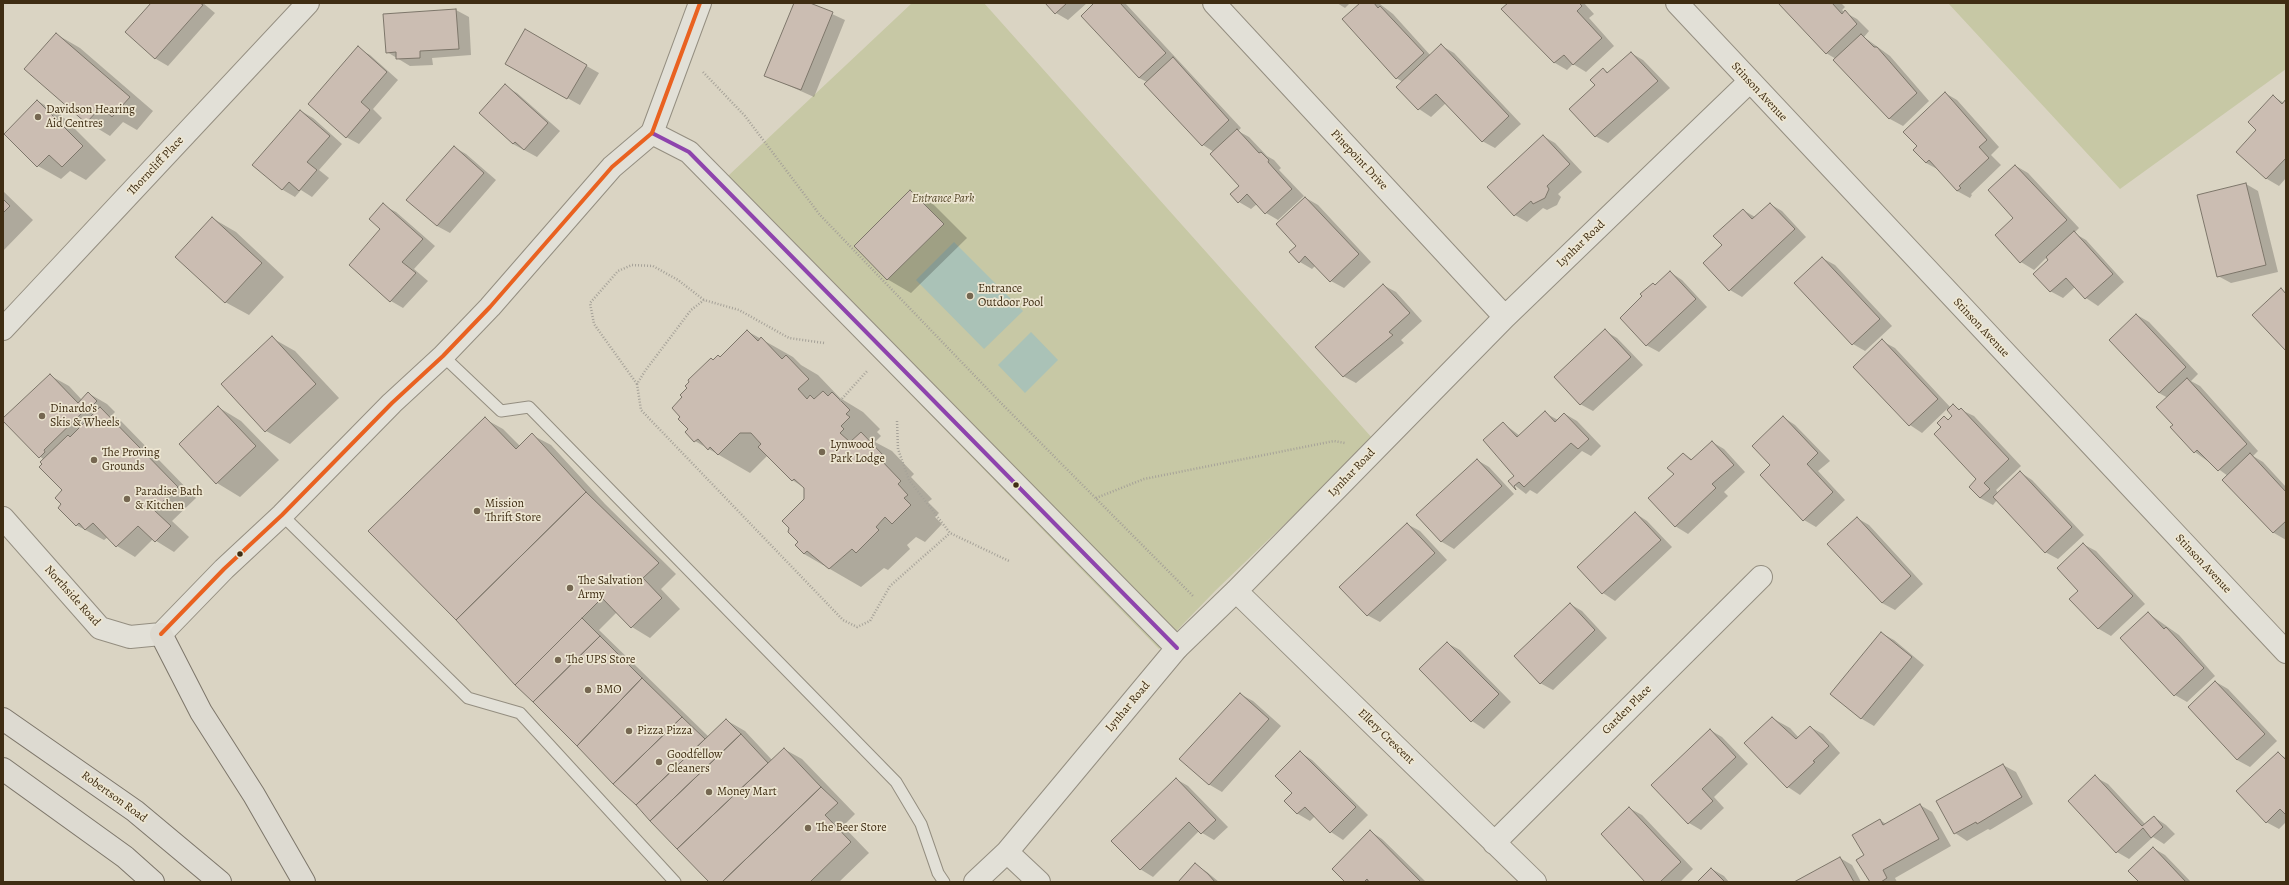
<!DOCTYPE html>
<html>
<head>
<meta charset="utf-8">
<style>
  body { margin:0 }
  #map { position:relative; width:2289px; height:885px; overflow:hidden; background:#dad4c3; font-family:Alegreya,serif }
  canvas { display:block }
  .frame { position:absolute; inset:0; border:4px solid #3f2d13; pointer-events:none }
</style>
</head>
<body>
<div id="map">
<canvas width="2289" height="885"></canvas>
<div class="frame"></div>
</div>
<script>
const ctx = document.querySelector('canvas').getContext('2d');
ctx.lineJoin = 'round';
function fill(path, color) {
  ctx.fillStyle = color;
  ctx.fill(path, 'evenodd');
}
function poly(rows) {
  const path = new Path2D();
  for (const r of rows) {
    path.moveTo(r[0], r[1]);
    for (let i = 2; i < r.length; i += 2) path.lineTo(r[i], r[i + 1]);
  }
  return path;
}
function stroke(path, color, width, dash) {
  ctx.strokeStyle = color;
  ctx.lineWidth = width;
  ctx.lineCap = dash ? 'butt' : 'round';
  ctx.setLineDash(dash || []);
  ctx.stroke(path);
}
function label(font, color, halo, rows, align = 'center') {
  ctx.font = font + ' Alegreya,serif';
  ctx.lineWidth = 3.5;
  ctx.setLineDash([]);
  ctx.textBaseline = 'middle';
  ctx.strokeStyle = halo;
  ctx.fillStyle = color;
  for (const [text, x, y, turn = 0] of rows) {
    ctx.save();
    ctx.translate(x, y);
    ctx.rotate((+turn || 0) * Math.PI / 180);
    ctx.textAlign = isNaN(turn) ? turn : align;
    if (halo) ctx.strokeText(text, 0, 0);
    ctx.fillText(text, 0, 0);
    ctx.restore();
  }
}
const green = poly([
  [912,3,984,3,1373,439,1216,590,1159,649,712,191],
  [1948,3,2286,3,2286,69,2120,189]
]);
const water = poly([
  [954,242,1023,311,984,349,916,280],
  [1031,332,1058,360,1025,393,998,365]
]);
const shadow = poly([
  [152,3,203,3,215,13,168,66,156,59,126,32],
  [795,3,808,3,845,20,814,97,765,75],
  [1046,3,1087,3,1068,20,1056,13],
  [1096,3,1125,3,1241,128,1238,131,1249,137,1267,156,1274,160,1281,168,1279,170,1304,196,1278,220,1266,213,1257,204,1251,209,1239,202,1240,186,1214,152,1203,145,1147,82,1139,78],
  [1337,3,1350,3,1345,8],
  [1361,3,1380,4,1393,14,1431,56,1442,46,1454,53,1521,124,1495,148,1482,141,1446,103,1431,117,1419,109,1398,87,1403,82,1396,78],
  [1509,3,1584,3,1594,14,1589,18,1614,46,1586,72,1573,64,1567,70,1555,63,1503,9],
  [1779,3,1841,3,1845,7,1842,10,1844,12,1857,19,1869,31,1864,37,1890,56,1929,101,1903,126,1890,119,1835,60,1836,59,1826,53],
  [456,10,469,17,471,55,432,58,433,65,410,66,387,52,384,15],
  [525,31,599,73,580,105,506,64],
  [56,34,80,48,153,111,137,130,123,122,110,136,87,122],
  [358,48,370,55,398,80,373,109,382,118,359,144,346,137],
  [1631,53,1643,60,1670,88,1608,143,1595,136,1596,85,1603,69,1609,73],
  [505,86,517,93,560,131,537,157,513,144],
  [1945,93,1957,100,1999,147,1991,155,2001,165,1971,194,1972,195,1970,198,1957,191,1939,170,1926,163,1914,150],
  [2273,96,2284,103,2286,101,2286,178,2279,186,2267,179,2238,152,2258,130],
  [38,101,61,115,106,160,86,180,70,171,61,179,38,166],
  [301,111,313,118,342,144,319,170,329,178,312,197,301,190,295,197,283,190,253,165],
  [1543,136,1555,143,1582,172,1558,194,1561,197,1557,205,1547,210,1543,208,1527,222,1515,215,1488,187],
  [454,147,466,154,496,180,450,233,437,226],
  [2016,166,2028,173,2079,228,2074,233,2086,240,2124,282,2098,306,2086,298,2075,287,2063,298,2050,291,2049,260,2047,257,2034,270,2021,262,1996,235,2014,218],
  [2246,184,2258,191,2278,272,2231,283,2218,276],
  [3,191,33,220,3,251],
  [910,191,934,205,967,238,911,293,887,279],
  [1306,198,1318,205,1371,262,1344,288,1331,281,1316,265,1312,269,1300,262,1298,246],
  [1770,204,1782,211,1806,237,1742,297,1730,290,1723,245,1743,210,1755,217],
  [383,205,396,212,435,246,414,269,428,281,403,308,391,301,382,229],
  [212,218,236,232,284,277,249,315,225,302],
  [1822,258,1835,265,1892,326,1865,351,1853,344],
  [1670,272,1682,280,1707,307,1659,352,1646,345,1655,286],
  [1383,285,1396,292,1422,321,1401,340,1404,343,1356,383,1343,376],
  [2137,315,2149,322,2198,374,2191,381,2200,386,2258,451,2253,456,2263,462,2286,487,2286,540,2274,533,2224,480,2228,476,2195,452,2175,425,2168,398,2159,393],
  [747,331,793,357,801,365,818,375,840,398,863,412,880,429,877,432,881,436,875,442,892,451,914,474,911,477,932,499,928,502,939,513,935,517,942,524,925,542,916,537,907,545,910,549,888,570,884,568,861,587,804,554,796,545,800,542,805,488,792,480,768,455,750,473,695,441,689,429,714,361,721,358],
  [1605,331,1617,338,1643,365,1593,411,1580,404],
  [272,338,295,351,339,398,290,444,266,431],
  [1882,341,1895,348,1951,408,1953,406,1974,416,2021,466,1996,490,1998,493,2020,472,2032,480,2084,535,2058,559,2045,552,1997,500,1993,505,1980,498,1978,479,1943,427,1944,417,1950,420,1954,416,1947,409,1922,433,1910,425,1855,367],
  [51,376,69,386,82,400,88,393,107,404,115,412,112,415,119,419,196,498,172,521,189,537,174,552,153,539,135,557,117,546,108,537,104,540,76,525,63,504,64,490,43,464,44,460,3,420],
  [218,407,241,421,279,460,240,497,217,483],
  [1545,413,1558,420,1565,414,1577,421,1601,446,1591,456,1582,451,1537,494,1530,490,1526,494,1509,481,1515,476,1503,423,1520,436],
  [1783,417,1795,425,1830,461,1818,471,1845,500,1816,527,1804,520,1772,465],
  [485,419,503,429,520,446,532,435,551,445,605,504,676,574,661,589,680,609,650,638,632,627,617,612,599,630,709,737,726,720,745,731,772,760,784,749,802,759,855,814,843,826,869,853,839,882,710,882,637,805,516,684],
  [1712,442,1724,449,1745,472,1724,492,1728,496,1688,534,1675,526,1675,474,1684,454,1693,460],
  [1477,460,1489,467,1514,494,1454,549,1442,542,1418,515],
  [1635,513,1647,521,1672,547,1615,601,1603,593],
  [1857,518,1869,525,1923,584,1895,610,1882,603],
  [1407,524,1420,531,1447,560,1380,622,1367,615],
  [2083,544,2096,551,2145,604,2111,636,2099,629,2070,599,2079,591],
  [1570,604,1582,611,1607,638,1553,690,1540,683],
  [2148,613,2179,635,2215,676,2187,702,2175,695],
  [1881,633,1894,640,1924,665,1874,726,1862,719,1831,694],
  [1447,643,1460,650,1511,702,1484,729,1472,721,1420,669],
  [2216,682,2228,689,2277,741,2250,767,2237,760],
  [1240,694,1253,701,1281,726,1222,792,1210,785,1181,759],
  [1772,718,1790,728,1799,738,1810,727,1823,734,1840,753,1800,795,1788,787],
  [1710,730,1722,737,1748,764,1714,797,1724,808,1701,830,1689,823],
  [1300,752,1312,760,1368,815,1343,840,1331,832,1315,816,1310,821,1298,814,1285,801,1293,793],
  [2278,753,2286,758,2286,822,2279,829,2266,822],
  [2003,765,2016,772,2033,804,1990,830,1988,829,1967,841,1955,833],
  [2095,777,2108,784,2145,824,2154,817,2166,825,2175,834,2164,844,2153,837,2129,859,2117,852,2069,801],
  [1176,779,1188,786,1228,827,1214,840,1199,831,1153,877,1140,869],
  [1920,805,1932,812,1951,846,1895,878,1897,882,1871,882,1865,856,1880,820,1886,824],
  [1629,808,1642,815,1693,869,1680,882,1647,882],
  [1370,831,1382,839,1426,882,1346,882],
  [2153,848,2165,855,2191,882,2140,882],
  [1840,858,1852,865,1861,882,1796,882],
  [1195,865,1207,872,1219,882,1179,882],
  [1712,869,1724,876,1729,882,1699,882]
]);
const building = poly([
  [151,3,200,3,203,5,155,59,125,32,151,3],
  [794,3,810,3,833,12,801,90,764,76,794,3],
  [1045,3,1067,3,1055,14,1045,3],
  [1094,3,1120,3,1166,53,1139,78,1081,16,1094,3],
  [1360,3,1374,3,1378,8,1380,6,1424,53,1396,79,1342,19,1360,3],
  [1508,3,1579,3,1582,6,1577,11,1602,38,1573,65,1564,55,1554,63,1501,9,1508,3],
  [1778,3,1832,3,1842,14,1845,10,1857,24,1826,54,1778,3],
  [456,9,459,49,420,51,420,58,396,59,396,52,386,53,383,14,456,9],
  [525,29,587,65,567,99,505,64,525,29],
  [56,33,130,97,112,117,101,107,86,123,24,69,56,33],
  [1861,34,1874,47,1877,47,1917,93,1889,119,1833,60,1861,34],
  [1441,44,1509,116,1482,142,1436,94,1418,110,1396,87,1441,44],
  [358,46,387,72,361,102,370,110,346,138,308,104,358,46],
  [1631,52,1658,81,1595,137,1569,109,1595,85,1590,80,1603,68,1607,73,1631,52],
  [1173,57,1229,120,1202,146,1144,84,1173,57],
  [505,84,548,123,524,150,515,142,513,144,479,113,505,84],
  [1945,92,1987,140,1979,147,1989,158,1959,186,1961,188,1957,191,1929,160,1926,163,1913,150,1917,146,1903,132,1945,92],
  [2273,95,2282,104,2286,99,2286,158,2266,179,2236,152,2256,130,2248,122,2273,95],
  [37,100,83,146,62,167,49,155,37,167,4,134,37,100],
  [300,110,330,136,307,162,317,170,299,191,289,182,282,190,252,165,300,110],
  [1237,129,1259,153,1261,152,1269,160,1268,162,1292,189,1265,214,1247,194,1238,203,1230,194,1239,186,1210,154,1237,129],
  [1543,135,1570,164,1547,186,1549,189,1545,198,1533,204,1531,201,1514,216,1487,187,1543,135],
  [454,146,484,173,437,226,406,200,454,146],
  [2015,165,2067,220,2020,263,1995,235,2013,218,1988,190,2015,165],
  [2246,183,2266,265,2217,277,2197,195,2246,183],
  [910,190,944,224,887,280,854,246,910,190],
  [1305,197,1359,254,1330,282,1305,256,1299,263,1289,252,1296,246,1276,224,1305,197],
  [3,199,10,206,3,213,3,199],
  [383,203,423,239,402,262,416,273,390,302,349,265,380,229,369,219,383,203],
  [1770,203,1795,229,1729,291,1703,263,1722,245,1713,236,1743,209,1752,219,1770,203],
  [212,217,262,263,225,303,175,257,212,217],
  [2074,231,2113,274,2085,299,2066,278,2050,292,2033,274,2048,260,2046,257,2074,231],
  [1822,257,1880,319,1852,345,1794,283,1822,257],
  [1670,271,1696,299,1646,346,1620,318,1642,296,1640,294,1653,283,1655,285,1670,271],
  [1383,284,1410,313,1389,332,1393,335,1343,377,1315,347,1383,284],
  [2281,288,2286,294,2286,351,2252,315,2281,288],
  [2136,314,2186,367,2159,393,2109,340,2136,314],
  [1605,329,1631,357,1580,405,1554,377,1605,329],
  [747,330,758,341,761,337,782,359,786,355,809,379,798,389,807,399,810,395,814,399,823,391,828,396,832,392,850,410,846,414,850,417,841,426,844,429,840,433,850,442,861,432,883,455,880,459,901,481,898,484,908,495,904,498,911,505,892,524,885,517,876,527,879,530,856,553,852,549,829,569,807,551,804,554,795,545,798,542,788,532,789,528,782,521,804,499,804,488,794,479,792,481,758,447,761,444,751,433,740,433,718,455,710,447,708,450,698,439,694,442,685,432,688,429,678,419,680,417,672,408,682,397,680,395,687,388,685,386,689,382,688,380,711,358,713,360,718,355,720,357,747,330],
  [272,336,316,384,265,432,221,384,272,336],
  [1882,339,1938,399,1909,426,1853,367,1882,339],
  [50,374,78,403,88,392,97,401,87,411,85,410,44,450,45,452,39,458,3,421,3,418,50,374],
  [2187,378,2247,444,2218,471,2197,450,2194,453,2170,427,2173,425,2156,407,2187,378],
  [1953,404,1959,410,1961,408,2009,459,1984,483,1990,489,1980,498,1969,487,1976,479,1934,434,1941,427,1937,423,1944,416,1948,420,1952,416,1947,410,1953,404],
  [218,406,256,446,216,484,179,444,218,406],
  [100,407,178,487,154,510,171,526,155,542,138,526,116,547,93,523,85,530,79,523,76,526,58,508,61,504,55,498,62,490,39,467,42,464,40,462,68,435,70,437,100,407],
  [1545,411,1555,422,1564,413,1589,439,1578,449,1571,443,1524,487,1519,482,1514,486,1516,490,1508,481,1514,476,1483,440,1503,422,1517,437,1545,411],
  [1783,416,1818,453,1807,464,1833,492,1803,521,1760,475,1770,465,1752,446,1783,416],
  [485,417,516,449,532,433,586,492,456,620,368,531,485,417],
  [1712,441,1734,465,1712,484,1716,488,1675,527,1648,498,1674,474,1667,468,1683,453,1691,460,1712,441],
  [2250,453,2286,492,2286,521,2273,533,2222,480,2250,453],
  [1477,459,1502,486,1441,542,1416,515,1477,459],
  [2020,471,2072,527,2045,553,1993,497,2020,471],
  [586,492,659,563,643,578,662,598,631,628,602,598,515,685,456,620,586,492],
  [1635,512,1661,540,1602,594,1577,567,1635,512],
  [1857,517,1911,576,1882,603,1827,544,1857,517],
  [1407,523,1435,553,1367,616,1339,587,1407,523],
  [2083,543,2133,596,2098,629,2069,599,2078,591,2057,568,2083,543],
  [1570,603,1595,630,1540,684,1514,656,1570,603],
  [2148,612,2164,629,2166,627,2204,668,2174,696,2120,638,2148,612],
  [582,618,600,636,533,702,515,685,582,618],
  [1881,632,1912,657,1861,719,1830,694,1881,632],
  [600,636,642,678,577,746,533,702,600,636],
  [1447,642,1499,694,1471,722,1419,669,1447,642],
  [642,678,682,717,613,784,577,746,642,678],
  [2215,681,2265,734,2237,760,2188,707,2215,681],
  [1240,693,1269,719,1209,785,1179,759,1240,693],
  [682,717,705,739,636,805,613,784,682,717],
  [1772,717,1796,739,1810,726,1829,746,1813,761,1815,762,1787,788,1744,743,1772,717],
  [726,719,741,734,650,821,636,805,726,719],
  [1710,729,1736,757,1702,789,1713,801,1688,824,1651,785,1710,729],
  [741,734,768,763,677,849,650,821,741,734],
  [784,748,821,787,722,882,709,882,677,849,784,748],
  [1300,751,1356,807,1330,833,1305,807,1297,814,1284,801,1292,793,1275,776,1300,751],
  [2278,752,2286,760,2286,815,2280,809,2266,823,2236,791,2278,752],
  [2003,764,2022,797,1977,824,1976,822,1954,834,1936,801,2003,764],
  [2095,775,2142,826,2154,816,2163,827,2151,838,2143,828,2116,853,2068,801,2095,775],
  [1176,778,1216,820,1201,834,1189,822,1140,870,1111,841,1176,778],
  [821,787,838,803,825,815,851,842,810,882,722,882,821,787],
  [1920,804,1939,839,1883,870,1887,878,1881,882,1870,882,1856,860,1864,855,1852,835,1880,819,1883,825,1920,804],
  [1629,807,1681,862,1660,882,1645,882,1601,834,1629,807],
  [1370,830,1420,881,1419,882,1369,882,1367,879,1364,882,1345,882,1332,869,1370,830],
  [2153,847,2186,882,2139,882,2128,871,2153,847],
  [1840,857,1854,882,1794,882,1840,857],
  [1195,863,1208,874,1215,882,1178,882,1195,863],
  [1711,868,1725,882,1697,882,1711,868]
]);
const path = poly([
  [703,72,745,116,820,215,1000,402,1193,596],
  [824,343,789,338,739,310,704,300,691,310,645,371,637,384,641,410,843,620,857,627,870,621,890,586,950,533],
  [637,384,594,324,590,303,618,271,632,265,653,266,678,280,704,300],
  [840,401,868,370],
  [897,421,898,449,909,480,950,533,1009,561],
  [1096,498,1144,479,1334,441,1345,443]
]);
const service = poly([
  [443,356,501,411,529,407,896,782,921,824,938,873,944,882],
  [282,515,468,698,520,713,675,882]
]);
const minor = poly([
  [1214,3,1505,317],
  [1677,3,2286,652],
  [652,133,700,3],
  [3,329,308,3],
  [1236,591,1535,882],
  [1177,648,1236,591,1505,317,1749,82],
  [1494,843,1761,577]
]);
const tertiary = poly([
  [3,518,100,628,130,637,161,634,224,569,282,515,392,403,443,356,490,307,612,167,652,133,689,152,1177,648,1007,852,975,882],
  [1007,852,1039,882]
]);
const primary = poly([
  [161,634,201,712,254,795,304,882],
  [3,719,135,811,220,882],
  [3,769,125,857,153,882]
]);
const bus1 = poly([
  [652,133,689,152,1177,648]
]);
const bus2 = poly([
  [161,634,224,569,282,515,392,403,443,356,490,307,612,167,652,133,700,3]
]);
const markers = [
  [38,117,4,"#756751"],
  [970,296,4,"#756751"],
  [42,416,4,"#756751"],
  [822,452,4,"#756751"],
  [94,460,4,"#756751"],
  [1016,485,3.5,"#3f2d13"],
  [127,499,4,"#756751"],
  [477,511,4,"#756751"],
  [240,554,3.5,"#3f2d13"],
  [570,588,4,"#756751"],
  [558,660,4,"#756751"],
  [588,690,4,"#756751"],
  [629,731,4,"#756751"],
  [659,762,4,"#756751"],
  [709,792,4,"#756751"],
  [808,828,4,"#756751"]
];
const streetNames = [
  ["Stinson Avenue",1759,92,47],
  ["Pinepoint Drive",1359,160,47],
  ["Thorncliff Place",156,166,-47],
  ["Lynhar Road",1581,244,-44],
  ["Stinson Avenue",1981,328,47],
  ["Lynhar Road",1352,473,-46],
  ["Stinson Avenue",2203,564,47],
  ["Northside Road",72,596,48],
  ["Lynhar Road",1128,707,-50],
  ["Garden Place",1627,710,-45],
  ["Ellery Crescent",1386,737,44],
  ["Robertson Road",114,797,36]
];
const poiNames = [
  ["Davidson Hearing",46,110],
  ["Aid Centres",46,124],
  ["Entrance",978,289],
  ["Outdoor Pool",978,303],
  ["Dinardo’s",50,409],
  ["Skis & Wheels",50,423],
  ["Lynwood",830,445],
  ["Park Lodge",830,459],
  ["The Proving",102,453],
  ["Grounds",102,467],
  ["Paradise Bath",135,492],
  ["& Kitchen",135,506],
  ["Mission",485,504],
  ["Thrift Store",485,518],
  ["The Salvation",578,581],
  ["Army",578,595],
  ["The UPS Store",566,660],
  ["BMO",596,690],
  ["Pizza Pizza",637,731],
  ["Goodfellow",667,755],
  ["Cleaners",667,769],
  ["Money Mart",717,792],
  ["The Beer Store",816,828]
];
const parkNames = [
  ["Entrance Park",943,199]
];
fill(green, '#c7c8a5');
fill(water, '#aac2b7');
fill(shadow, '#0003');
fill(building, '#cbbdb2');
stroke(building, '#7d766a', 1);
stroke(service, '#948e80', 13);
stroke(minor, '#948e80', 24);
stroke(tertiary, '#948e80', 24);
stroke(primary, '#7d766a', 24);
stroke(path, '#a5a198', 2.5, [1, 2]);
stroke(service, '#e2e0d7', 11);
stroke(minor, '#e2e0d7', 22);
stroke(tertiary, '#e2e0d7', 22);
stroke(primary, '#dddad1', 22);
stroke(bus1, '#8e44ad', 4);
stroke(bus2, '#e96221', 4);
for (const [x, y, r, color] of markers) {
  const dot = new Path2D();
  dot.arc(x, y, r, 0, 2 * Math.PI);
  ctx.fillStyle = color;
  ctx.fill(dot);
  stroke(dot, '#ede6d2', 1.5);
}
label('12px', '#3f2d13', '#ede6d2', streetNames);
label('12px', '#3f2d13', '#ede6d2', poiNames, 'left');
label('italic 12px', '#574a2b', '#ede6d2', parkNames);
</script>
</body>
</html>
